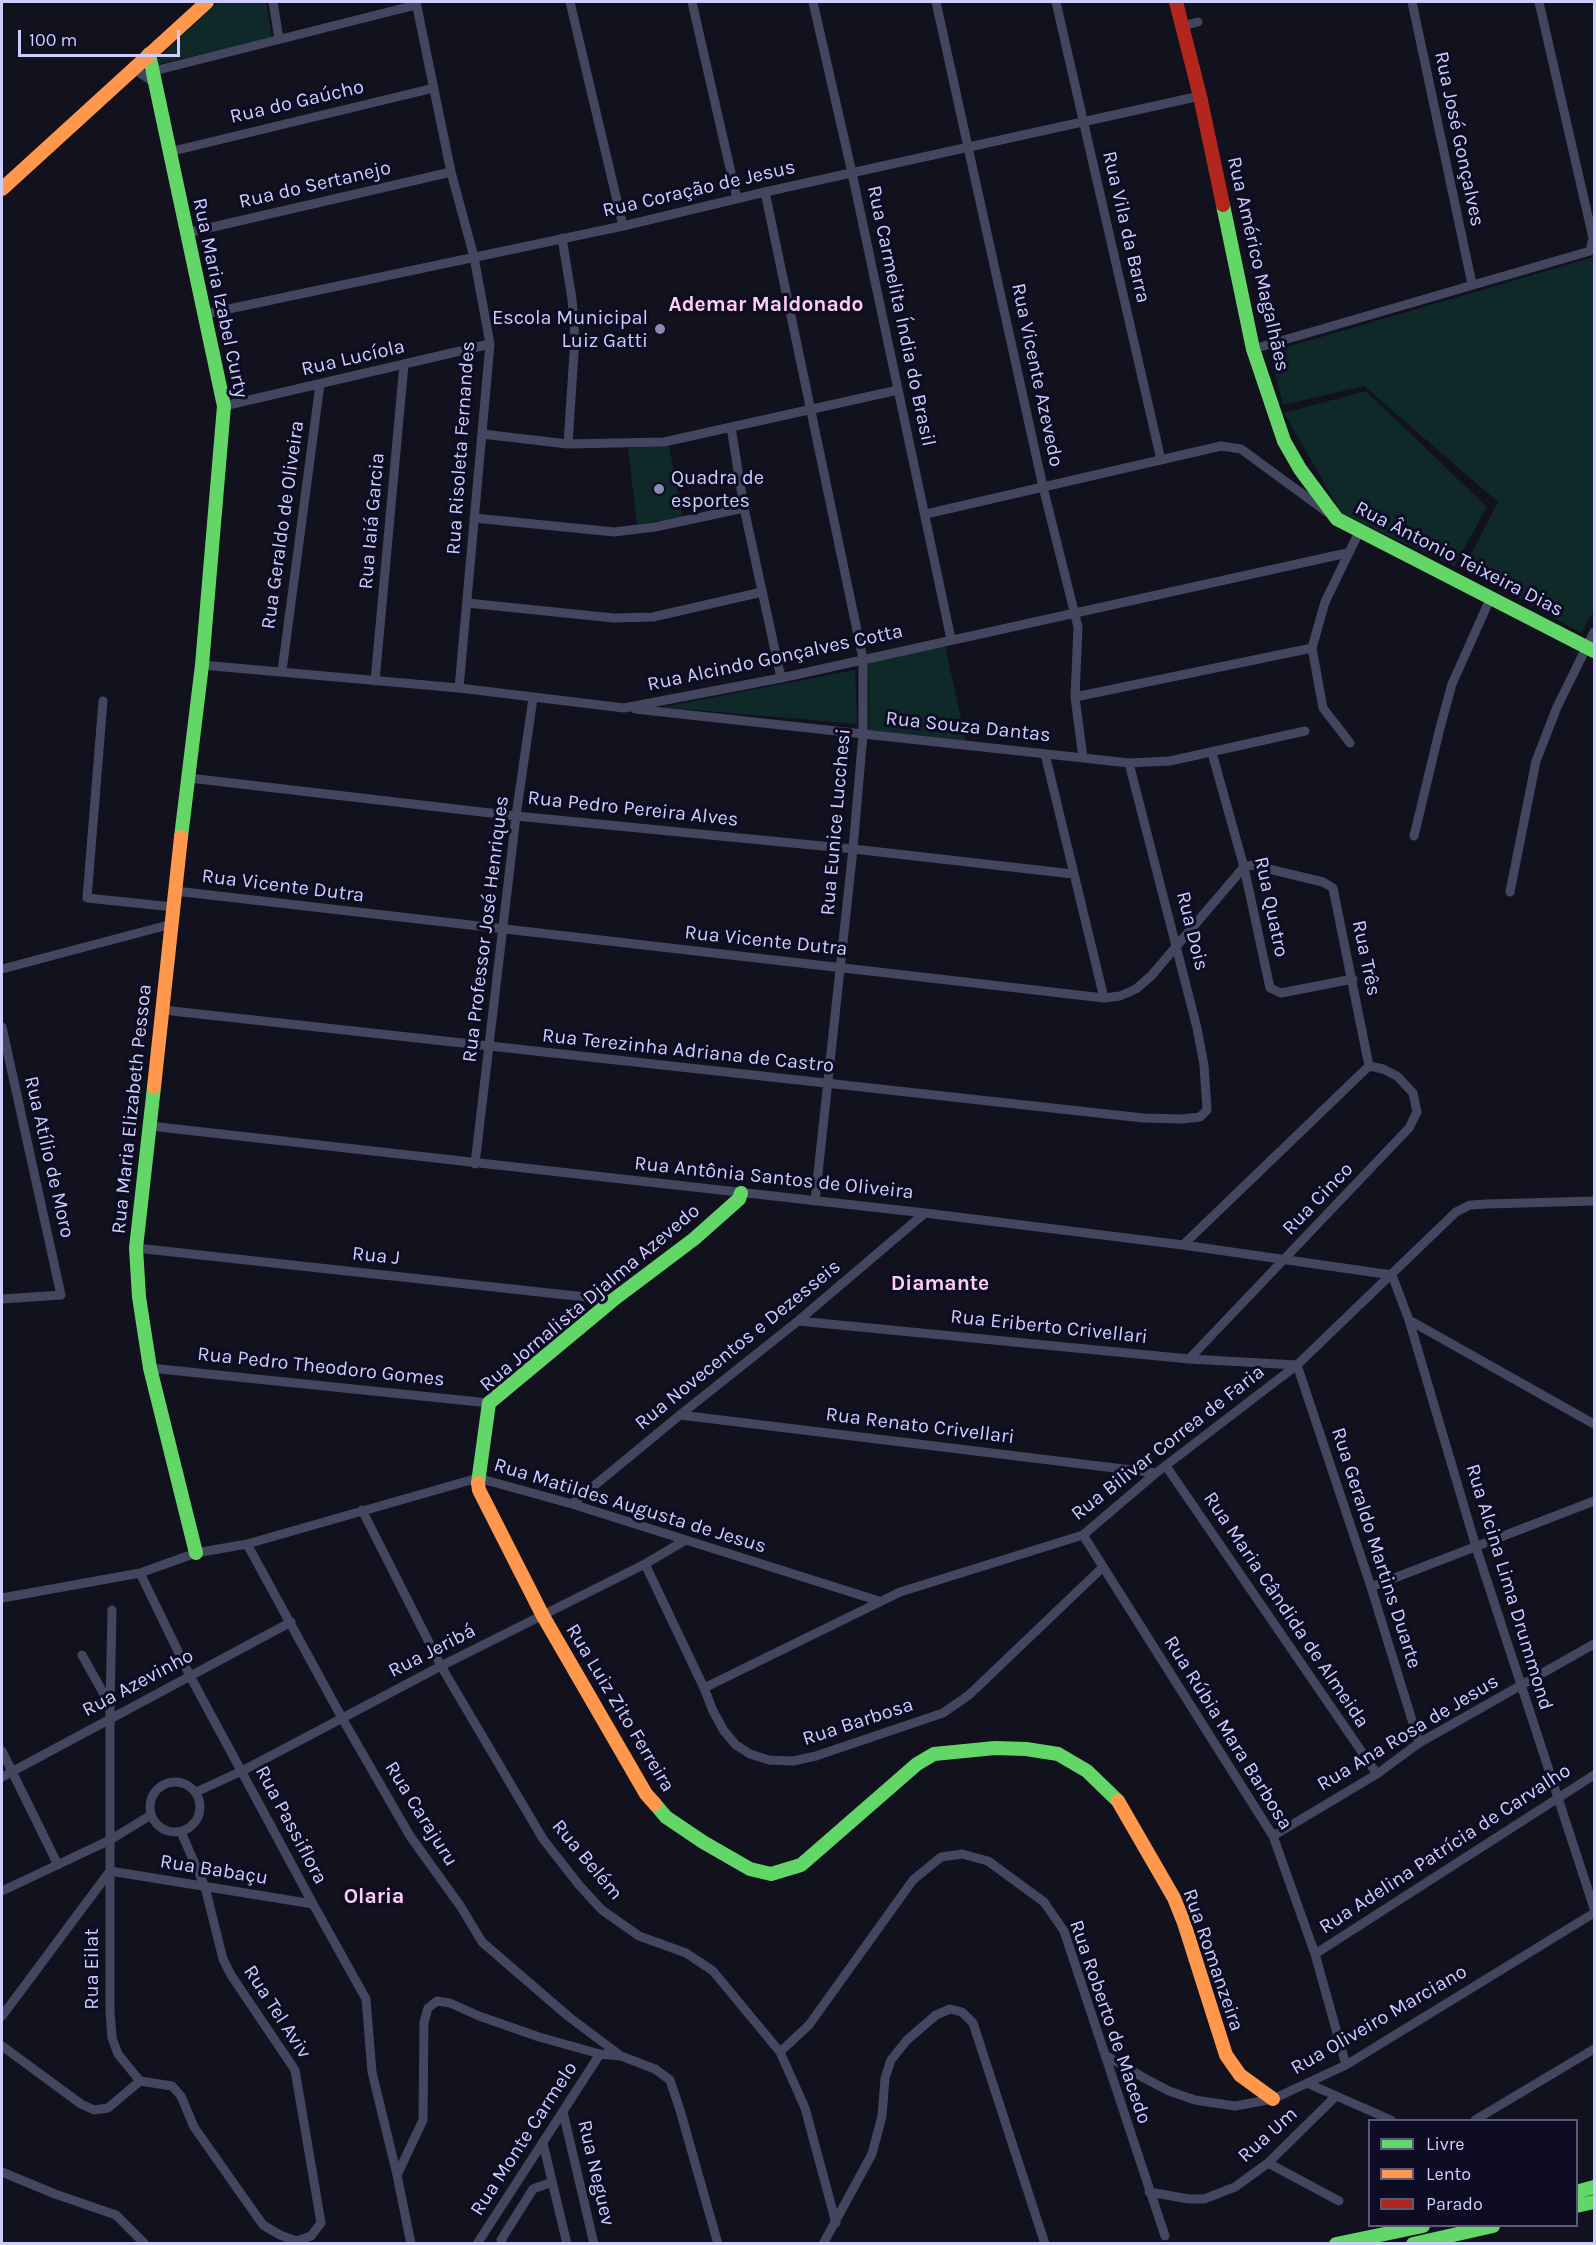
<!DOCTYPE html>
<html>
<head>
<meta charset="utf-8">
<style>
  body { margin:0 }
  #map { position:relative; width:1596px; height:2245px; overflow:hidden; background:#12111e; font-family:Karla,sans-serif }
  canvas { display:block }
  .frame { position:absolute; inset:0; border:3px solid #cfcdff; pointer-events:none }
  .legend { position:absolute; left:1368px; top:2119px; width:210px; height:108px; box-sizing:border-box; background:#0e0c23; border:2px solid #5b597b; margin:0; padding:8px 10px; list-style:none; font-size:18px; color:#cfcdff }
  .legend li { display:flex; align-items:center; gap:12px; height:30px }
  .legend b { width:30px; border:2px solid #5b597b }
  .scale { position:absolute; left:18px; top:30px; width:162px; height:27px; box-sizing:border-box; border:3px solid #cfcdff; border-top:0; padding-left:8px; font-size:18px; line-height:21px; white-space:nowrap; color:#cfcdff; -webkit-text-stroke:4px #0e0c23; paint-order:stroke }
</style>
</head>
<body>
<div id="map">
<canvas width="1596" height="2245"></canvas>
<div class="frame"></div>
<ul class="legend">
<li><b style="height:8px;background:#63d668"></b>Livre</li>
<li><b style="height:8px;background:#ff974d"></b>Lento</li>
<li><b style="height:8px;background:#b3261e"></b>Parado</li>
</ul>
<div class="scale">100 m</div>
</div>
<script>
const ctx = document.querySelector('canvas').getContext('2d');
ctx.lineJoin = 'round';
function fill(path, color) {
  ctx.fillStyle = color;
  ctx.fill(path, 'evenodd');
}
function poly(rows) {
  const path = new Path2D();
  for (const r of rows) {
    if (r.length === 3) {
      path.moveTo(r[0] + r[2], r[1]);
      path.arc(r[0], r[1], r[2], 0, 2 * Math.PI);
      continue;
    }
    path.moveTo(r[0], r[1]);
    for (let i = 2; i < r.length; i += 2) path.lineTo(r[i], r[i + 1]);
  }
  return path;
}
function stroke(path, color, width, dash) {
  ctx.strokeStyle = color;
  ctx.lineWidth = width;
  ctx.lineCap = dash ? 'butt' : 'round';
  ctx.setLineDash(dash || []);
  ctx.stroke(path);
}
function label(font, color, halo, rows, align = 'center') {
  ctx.font = font + ' Karla,sans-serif';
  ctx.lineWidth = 6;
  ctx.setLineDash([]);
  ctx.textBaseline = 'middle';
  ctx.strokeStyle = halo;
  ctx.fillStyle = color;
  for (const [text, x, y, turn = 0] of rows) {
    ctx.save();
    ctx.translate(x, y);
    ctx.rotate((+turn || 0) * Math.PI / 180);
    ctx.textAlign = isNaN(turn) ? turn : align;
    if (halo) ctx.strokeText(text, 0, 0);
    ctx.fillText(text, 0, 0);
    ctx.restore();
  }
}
const green = poly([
  [218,2,266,2,272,38,150,66],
  [1594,257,1594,610,1581,633,1464,568,1498,502,1364,386,1283,405,1270,352],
  [1366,391,1487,507,1454,566,1342,514,1284,413],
  [669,446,682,517,637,525,628,448],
  [945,645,966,741,869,730,868,663],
  [855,670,857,724,662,707]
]);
const street = poly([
  [273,2,279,39],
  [416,2,451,172,474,257,490,344,459,688],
  [570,2,623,226],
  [692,2,737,199],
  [813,2,852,173,951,639],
  [936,2,1043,487,1078,627,1075,697,1083,758],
  [1056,2,1161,460],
  [1412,2,1472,284],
  [1182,26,1198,22],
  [133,68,156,84],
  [154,71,416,5],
  [169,152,434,88],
  [765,192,863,659,863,734,853,849,815,1201],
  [187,233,451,172],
  [562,238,572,299,575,338,568,444],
  [205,314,623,226,765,192,1200,96],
  [1253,349,1590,251,1593,238,1539,2],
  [224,406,490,344],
  [731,427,744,508,781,678],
  [482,434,568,444,664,442,898,390],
  [926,514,1221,446,1241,449,1327,512],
  [474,518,614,532,655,527,744,508],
  [467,603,614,618,653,617,762,592],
  [202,665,459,688,624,708,781,678,1347,553],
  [282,671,320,384],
  [375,681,404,364],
  [1075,697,1312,648],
  [103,701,87,898,173,907],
  [635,709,1129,763,1170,761,1305,731],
  [1350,743,1323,708,1312,648,1325,602,1359,532],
  [1212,753,1244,867,1270,988,1281,993,1353,979],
  [1045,754,1104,998],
  [189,778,516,816,853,849,1073,874],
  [1414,836,1440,728,1452,684,1490,599],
  [175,891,1104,998,1120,996,1136,989,1151,976,1244,867,1252,865,1323,882,1333,888,1369,1066],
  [1510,892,1536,761,1557,707,1594,632],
  [2,969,172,924],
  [163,1010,1143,1118,1182,1119,1200,1117,1207,1110,1204,1065,1197,1028,1129,763],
  [2,1027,61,1295,2,1299],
  [150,1126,925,1213,1183,1245,1392,1275],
  [475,1164,516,816,533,698],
  [1183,1245,1369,1066],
  [136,1248,613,1300],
  [1392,1275,1409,1320,1476,1547,1594,1908],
  [1409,1320,1594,1424],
  [798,1321,1189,1359,1297,1365,1371,1587,1419,1743],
  [1189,1359,1409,1128,1417,1112,1413,1093,1397,1076,1383,1069,1369,1066],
  [150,1368,489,1403],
  [680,1415,1156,1473],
  [1166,1466,1377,1774],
  [572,1504,680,1415,798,1321,925,1213],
  [362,1510,441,1666,543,1839,579,1885,602,1910,639,1936,686,1953,713,1971,780,2052,805,2108,836,2223],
  [1083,1535,1273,1836,1315,1954,1346,2065],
  [247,1544,342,1718,410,1836,461,1907,482,1942,569,2017,621,2056],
  [645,1564,704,1688,713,1711,724,1731,736,1745,750,1754,769,1760,793,1761,816,1756,943,1713,969,1695,1103,1567],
  [140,1573,190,1676,313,1904,366,1999,372,2072,397,2175,411,2244],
  [1371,1587,1594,1501],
  [2,1598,140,1573,196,1553,247,1544,478,1478,572,1504,879,1601],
  [112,1610,110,1706,110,2011,112,2038,118,2054,140,2081,172,2086,181,2096,194,2127,263,2225,280,2235,296,2241,311,2236,321,2223,295,2070,231,1975,223,1959,205,1887,181,1832],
  [82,1655,110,1705],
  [704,1688,900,1592,1083,1535,1156,1473,1297,1365,1456,1212,1470,1205,1487,1204,1594,1201],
  [2,1751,58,1865],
  [2,1777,291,1622],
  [175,1807,25],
  [196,1792,242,1771,441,1666,645,1564,684,1541],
  [1273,1836,1377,1774,1419,1743,1594,1644],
  [2,1891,110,1840,151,1815],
  [1315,1954,1594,1775],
  [2,2016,110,1871,313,1904],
  [2,2046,81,2104,94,2110,108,2108,140,2081],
  [780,2052,809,2025,913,1880,941,1857,962,1854,988,1861,1044,1902,1064,1931,1165,2236],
  [1105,2055,1146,2079,1169,2091,1195,2100,1235,2106,1273,2099,1346,2065,1594,1913],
  [1309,2084,1391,2120],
  [563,2112,594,2244],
  [1475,2120,1594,2049],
  [543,2143,567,2244],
  [1268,2163,1339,2201],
  [2,2172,55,2194,116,2215,145,2244],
  [397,2175,423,2120,424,2022,428,2008,437,2001,450,2003,479,2016,539,2037,600,2054,621,2056,655,2069,670,2080,680,2110,718,2244],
  [1149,2192,1189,2199,1204,2199,1235,2187,1268,2163,1335,2097],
  [477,2244,600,2054],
  [503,2244,501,2240,533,2189,552,2182],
  [823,2244,872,2154,882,2116,885,2078,891,2060,907,2040,936,2015,950,2009,962,2012,973,2023,1045,2244]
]);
const fast = poly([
  [149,54,224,406,202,665,181,837],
  [1223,205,1253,349,1284,441,1300,469,1337,519,1594,651],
  [154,1087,136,1248,139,1297,150,1368,196,1553],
  [478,1483,489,1403,613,1300,694,1239,739,1199,741,1193],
  [655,1804,666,1817,703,1842,750,1869,771,1874,801,1865,917,1764,934,1754,995,1748,1026,1749,1058,1754,1087,1771,1118,1801],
  [1576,2192,1594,2187],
  [1576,2206,1594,2202],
  [1336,2244,1423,2226],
  [1413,2244,1493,2226]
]);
const slow = poly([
  [2,189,207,2],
  [154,1087,181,837],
  [478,1483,479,1490,543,1616,646,1794,655,1804],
  [1118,1801,1174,1898,1184,1923,1226,2055,1240,2075,1273,2099]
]);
const jam = poly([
  [1176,2,1200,96,1223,205]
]);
const markers = [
  [660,329,6,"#8d8bb0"],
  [659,489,6,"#8d8bb0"]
];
const streetNames = [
  ["Rua do Gaúcho",297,102,-13],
  ["Rua José Gonçalves",1459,139,78],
  ["Rua do Sertanejo",315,185,-13],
  ["Rua Coração de Jesus",699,189,-13],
  ["Rua Vila da Barra",1126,227,77],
  ["Rua Américo Magalhães",1258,264,77],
  ["Rua Maria Izabel Curty",220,298,78],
  ["Rua Carmelita Índia do Brasil",901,316,78],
  ["Rua Lucíola",353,358,-13],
  ["Rua Vicente Azevedo",1037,375,78],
  ["Rua Risoleta Fernandes",461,448,-86],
  ["Rua Iaiá Garcia",372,521,-85],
  ["Rua Geraldo de Oliveira",283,525,-82],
  ["Rua Ântonio Teixeira Dias",1459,559,27],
  ["Rua Alcindo Gonçalves Cotta",775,658,-12],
  ["Rua Souza Dantas",968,727,6],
  ["Rua Pedro Pereira Alves",633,809,6],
  ["Rua Eunice Lucchesi",836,822,-85],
  ["Rua Vicente Dutra",283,886,7],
  ["Rua Quatro",1271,907,78],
  ["Rua Professor José Henriques",486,929,-83],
  ["Rua Dois",1192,931,76],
  ["Rua Vicente Dutra",766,941,6],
  ["Rua Três",1366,958,78],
  ["Rua Terezinha Adriana de Castro",688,1051,6],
  ["Rua Maria Elizabeth Pessoa",132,1109,-84],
  ["Rua Atílio de Moro",49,1157,77],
  ["Rua Antônia Santos de Oliveira",774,1178,6],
  ["Rua Cinco",1318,1199,-46],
  ["Rua J",376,1256,6],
  ["Rua Jornalista Djalma Azevedo",590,1298,-40],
  ["Rua Eriberto Crivellari",1049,1327,6],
  ["Rua Novecentos e Dezesseis",738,1345,-39],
  ["Rua Pedro Theodoro Gomes",321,1367,6],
  ["Rua Renato Crivellari",920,1426,7],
  ["Rua Bilivar Correa de Faria",1168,1443,-38],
  ["Rua Matildes Augusta de Jesus",630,1506,17],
  ["Rua Geraldo Martins Duarte",1376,1548,72],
  ["Rua Alcina Lima Drummond",1509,1587,73],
  ["Rua Maria Cândida de Almeida",1286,1610,56],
  ["Rua Jeribá",432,1651,-27],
  ["Rua Azevinho",138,1683,-28],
  ["Rua Luiz Zito Ferreira",620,1708,59],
  ["Rua Barbosa",858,1722,-18],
  ["Rua Rúbia Mara Barbosa",1228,1733,58],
  ["Rua Ana Rosa de Jesus",1408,1733,-31],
  ["Rua Carajuru",421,1814,58],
  ["Rua Passiflora",291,1825,62],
  ["Rua Adelina Patrícia de Carvalho",1445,1849,-33],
  ["Rua Belém",587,1860,50],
  ["Rua Babaçu",214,1870,9],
  ["Rua Romanzeira",1213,1960,71],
  ["Rua Eilat",92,1969,-90],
  ["Rua Tel Aviv",277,2012,57],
  ["Rua Oliveiro Marciano",1379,2020,-30],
  ["Rua Roberto de Macedo",1110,2022,71],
  ["Rua Um",1268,2135,-42],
  ["Rua Monte Carmelo",524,2139,-57],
  ["Rua Neguev",596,2173,77]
];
const poiNames = [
  ["Escola Municipal",648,318],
  ["Luiz Gatti",648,341],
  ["Quadra de",671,478,"left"],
  ["esportes",671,501,"left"]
];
const neighbourhoodNames = [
  ["Ademar Maldonado",766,305],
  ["Diamante",940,1284],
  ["Olaria",374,1897]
];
fill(green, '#0f2928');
stroke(street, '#44465f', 9);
stroke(fast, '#63d668', 14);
stroke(slow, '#ff974d', 14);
stroke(jam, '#b3261e', 14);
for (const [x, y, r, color] of markers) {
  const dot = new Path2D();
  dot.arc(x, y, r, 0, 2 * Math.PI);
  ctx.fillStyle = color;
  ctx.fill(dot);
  stroke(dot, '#0e0c23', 2);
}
label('20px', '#cfcdff', '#0e0c23', streetNames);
label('20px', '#cfcdff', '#0e0c23', poiNames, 'right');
label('bold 21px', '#ffcff2', '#0e0c23', neighbourhoodNames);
</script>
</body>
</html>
